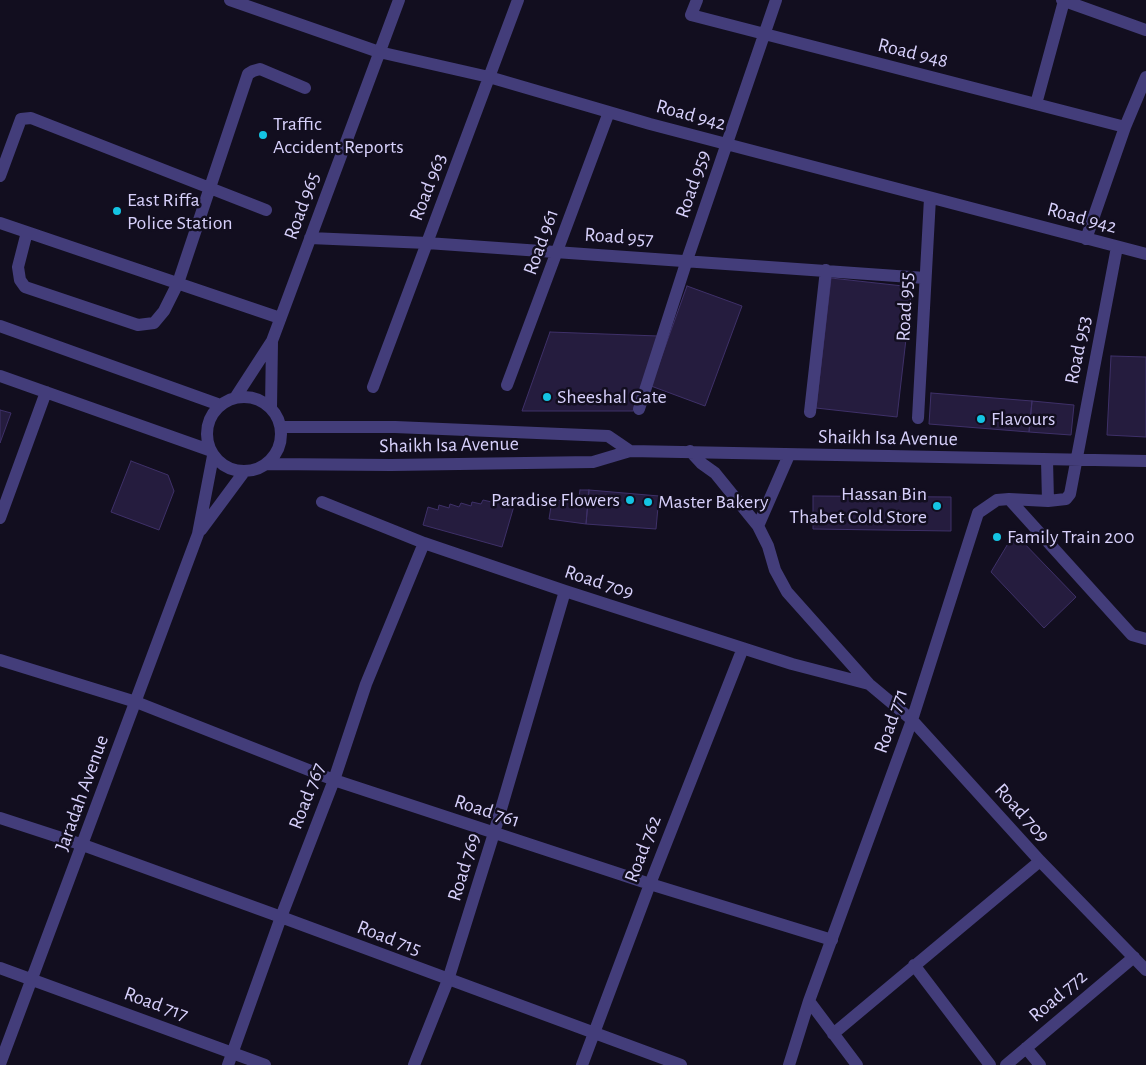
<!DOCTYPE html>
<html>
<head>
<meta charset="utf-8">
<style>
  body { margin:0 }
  canvas { display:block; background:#120e1f }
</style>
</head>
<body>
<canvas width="1146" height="1065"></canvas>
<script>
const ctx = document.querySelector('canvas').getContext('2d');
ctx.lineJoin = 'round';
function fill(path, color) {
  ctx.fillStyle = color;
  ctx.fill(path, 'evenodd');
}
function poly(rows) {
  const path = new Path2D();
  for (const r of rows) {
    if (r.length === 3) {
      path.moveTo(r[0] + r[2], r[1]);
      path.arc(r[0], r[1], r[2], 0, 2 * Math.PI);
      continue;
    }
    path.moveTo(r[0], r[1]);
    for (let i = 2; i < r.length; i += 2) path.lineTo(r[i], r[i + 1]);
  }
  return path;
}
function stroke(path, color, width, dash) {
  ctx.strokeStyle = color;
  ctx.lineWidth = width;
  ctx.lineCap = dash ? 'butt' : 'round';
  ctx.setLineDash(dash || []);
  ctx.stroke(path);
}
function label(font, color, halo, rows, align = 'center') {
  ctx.font = font + ' "Alegreya Sans",sans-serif';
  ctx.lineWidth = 5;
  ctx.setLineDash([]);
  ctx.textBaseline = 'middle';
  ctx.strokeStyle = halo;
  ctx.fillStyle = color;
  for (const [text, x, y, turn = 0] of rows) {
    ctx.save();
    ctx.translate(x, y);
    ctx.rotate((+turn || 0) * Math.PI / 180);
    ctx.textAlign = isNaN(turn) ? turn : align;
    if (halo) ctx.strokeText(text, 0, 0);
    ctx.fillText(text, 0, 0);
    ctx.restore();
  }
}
const building = poly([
  [831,278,912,287,897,417,816,408,831,278],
  [687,286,742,306,705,406,651,386,687,286],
  [550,332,658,336,633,411,522,411,550,332],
  [1111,356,1146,357,1146,437,1107,435,1111,356],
  [931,393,1032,401,1029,432,929,424,931,393],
  [1032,401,1074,405,1071,435,1029,432,1032,401],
  [0,410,11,413,0,443,0,410],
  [131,461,168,475,174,491,159,530,111,512,131,461],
  [580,490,589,490,586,524,549,519,552,500,564,501,565,495,579,497,580,490],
  [589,490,659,496,656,529,586,524,589,490],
  [507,496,516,499,502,547,423,525,428,507,438,510,439,505,449,508,450,504,459,507,461,503,471,506,472,502,481,504,483,500,496,503,497,499,506,502,507,496],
  [813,496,951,497,951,531,813,529,813,496],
  [1013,538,1019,538,1076,597,1044,628,991,572,1009,542,1013,538]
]);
const minor = poly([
  [230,0,379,52,489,77,650,124,1146,254],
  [697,0,691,15,1125,127],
  [1062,0,1146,30],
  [1036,104,1064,1],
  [0,176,21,119,31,118,266,210],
  [0,223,280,318],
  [27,232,18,267,20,280,25,287,138,325,154,323,164,311,178,283,248,74,253,71,260,69,305,88],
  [310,238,427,243,925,278],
  [1086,239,1125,127,1146,77],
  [0,326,220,405],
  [0,376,209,450],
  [507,385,609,112],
  [373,387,518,0],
  [244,434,37],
  [235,398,272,341,399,0],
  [271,408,272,341],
  [639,409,687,260,776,0],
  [810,412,826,270],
  [918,418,930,198],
  [281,427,395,427,608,436,630,451],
  [690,451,701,463,715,473,758,526,768,546,775,570,787,592,869,684,912,720,1040,861,1146,970],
  [1047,460,1048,501],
  [267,464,391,465,593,462,630,451,1146,461],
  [1009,499,1132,635,1146,639],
  [322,502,424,543,565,591,792,664,869,684],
  [0,518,46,392],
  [758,526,789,455],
  [201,530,244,472],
  [0,660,136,702,334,780,650,884,832,940],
  [0,818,83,845,281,917,681,1065],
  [914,965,990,1065],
  [0,968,265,1065],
  [809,1001,857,1065],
  [833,1034,1040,861],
  [1026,1048,1040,1065],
  [0,1064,198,534,213,456],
  [228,1065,281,917,334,780,366,684,424,543],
  [414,1065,448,980,494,833,565,591],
  [582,1065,650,884,743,648],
  [789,1065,809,1001,912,720,978,513,997,500,1009,499,1048,501,1066,499,1070,494,1117,247],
  [1006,1065,1134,957]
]);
const markers = [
  [263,135,5,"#14c4e3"],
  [117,211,5,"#14c4e3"],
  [547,397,5,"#14c4e3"],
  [981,419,5,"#14c4e3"],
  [630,500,5,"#14c4e3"],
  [648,502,5,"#14c4e3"],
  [937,506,5,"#14c4e3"],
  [997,537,5,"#14c4e3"]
];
const streetNames = [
  ["Road 948",913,53,14],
  ["Road 942",691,115,15],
  ["Road 959",693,184,-71],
  ["Road 963",428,187,-69],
  ["Road 965",302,206,-70],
  ["Road 942",1082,218,15],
  ["Road 957",619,237,4],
  ["Road 961",541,242,-70],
  ["Road 955",905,307,-87],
  ["Road 953",1078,350,-79],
  ["Shaikh Isa Avenue",888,438,1],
  ["Shaikh Isa Avenue",449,445,-1],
  ["Road 709",599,582,18],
  ["Road 771",891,721,-71],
  ["Jaradah Avenue",82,793,-70],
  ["Road 767",307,796,-69],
  ["Road 761",487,811,18],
  ["Road 709",1022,813,48],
  ["Road 762",643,849,-69],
  ["Road 769",464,867,-73],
  ["Road 715",389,938,21],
  ["Road 772",1058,996,-40],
  ["Road 717",156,1004,20]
];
const poiNames = [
  ["Traffic",273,124],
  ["Accident Reports",273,147],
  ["East Riffa",127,200],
  ["Police Station",127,223],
  ["Sheeshal Gate",557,397],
  ["Flavours",991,419],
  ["Hassan Bin",927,494,"right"],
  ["Thabet Cold Store",927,517,"right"],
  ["Paradise Flowers",620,500,"right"],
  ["Master Bakery",658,502],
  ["Family Train 200",1007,537]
];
fill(building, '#251c3e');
stroke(building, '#3e3068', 1);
stroke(minor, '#433d7a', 12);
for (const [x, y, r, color] of markers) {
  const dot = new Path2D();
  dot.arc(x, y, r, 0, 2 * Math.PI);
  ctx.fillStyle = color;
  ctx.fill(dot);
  stroke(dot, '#120e1f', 2);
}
label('20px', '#d7d0fb', '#120e1f', streetNames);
label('20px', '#d7d0fb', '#120e1f', poiNames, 'left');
</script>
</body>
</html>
